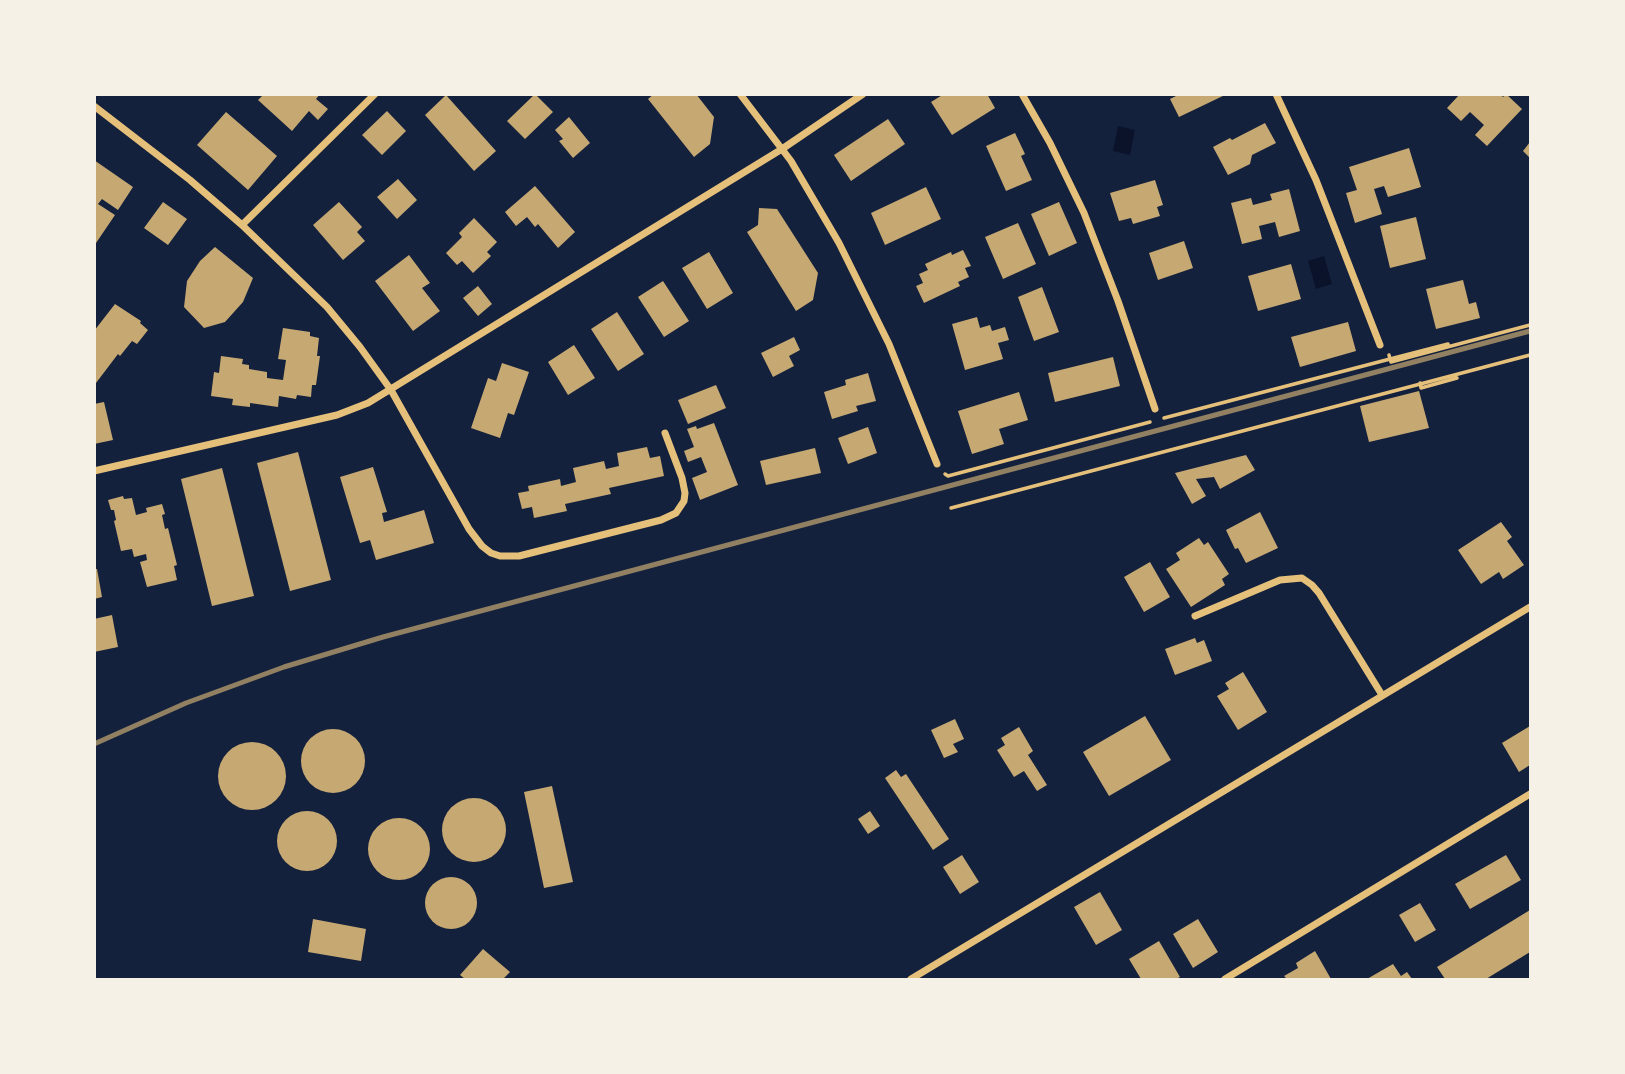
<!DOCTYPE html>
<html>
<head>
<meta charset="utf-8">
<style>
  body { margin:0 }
  #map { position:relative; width:1625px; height:1074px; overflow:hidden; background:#14213d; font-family:Georgia,serif }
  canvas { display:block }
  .frame { position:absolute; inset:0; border:96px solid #f6f1e7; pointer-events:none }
</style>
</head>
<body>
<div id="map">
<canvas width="1625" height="1074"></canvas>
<div class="frame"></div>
</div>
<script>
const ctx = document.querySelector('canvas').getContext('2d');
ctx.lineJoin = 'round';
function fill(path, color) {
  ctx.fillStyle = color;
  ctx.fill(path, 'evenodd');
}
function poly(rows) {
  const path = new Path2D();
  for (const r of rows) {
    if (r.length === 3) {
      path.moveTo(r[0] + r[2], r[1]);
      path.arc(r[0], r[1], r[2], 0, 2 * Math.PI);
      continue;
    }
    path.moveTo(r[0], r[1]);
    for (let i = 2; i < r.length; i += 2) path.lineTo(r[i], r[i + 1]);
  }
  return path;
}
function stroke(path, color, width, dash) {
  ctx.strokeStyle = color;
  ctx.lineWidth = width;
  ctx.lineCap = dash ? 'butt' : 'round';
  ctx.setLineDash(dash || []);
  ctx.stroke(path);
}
const water = poly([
  [1118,126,1135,130,1130,155,1113,151],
  [1324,256,1332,284,1316,289,1308,261]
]);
const building = poly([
  [264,94,320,94,316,99,328,109,318,120,309,111,292,131,258,100],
  [535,94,553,112,525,139,507,121],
  [654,94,696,94,714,117,710,144,694,157,648,99],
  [944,94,987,94,995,108,952,135,931,102],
  [1180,94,1227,94,1179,117,1170,99],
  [1460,94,1500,94,1503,97,1506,94,1522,109,1487,146,1475,135,1484,125,1470,112,1461,121,1447,108],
  [446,95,496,151,474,171,425,115],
  [387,111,406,131,382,155,362,135],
  [226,112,277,156,248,190,197,145],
  [569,117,590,143,573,158,559,141,563,139,555,130],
  [888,119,905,144,851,181,834,155],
  [1265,123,1276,143,1252,155,1250,164,1228,175,1213,147,1230,138,1232,140],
  [1015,133,1025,154,1021,156,1032,180,1006,191,986,146],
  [1530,142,1530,158,1523,151],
  [1409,148,1421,187,1388,197,1384,186,1374,189,1382,214,1355,223,1346,193,1357,190,1349,167],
  [94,160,133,187,118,210,102,199,98,204,115,215,94,246],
  [398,179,417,200,397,219,377,197],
  [1155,180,1163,205,1157,207,1160,216,1133,224,1131,218,1119,221,1110,193],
  [535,186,575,232,558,248,538,224,535,227,527,217,516,226,505,212],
  [926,187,941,219,885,245,871,213],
  [1289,189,1300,231,1279,237,1275,222,1259,226,1262,239,1242,244,1231,203,1251,198,1253,205,1272,200,1270,194],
  [163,202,187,219,168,245,144,228],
  [339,202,362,227,357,232,365,241,343,260,313,225],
  [1059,202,1077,243,1049,256,1031,214],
  [759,208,777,209,818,273,813,300,796,311,747,232,758,225],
  [1416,217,1426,259,1390,268,1380,226],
  [474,218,497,242,487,252,491,256,473,273,462,261,457,265,446,253,462,237,459,233],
  [1018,223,1036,264,1003,279,985,237],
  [1184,241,1193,268,1158,280,1149,253],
  [215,247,253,278,243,302,225,322,204,328,184,307,187,281,200,261],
  [963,250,971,266,965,268,969,277,958,282,960,286,924,303,916,286,923,283,919,274,928,270,925,264,951,252,952,255],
  [709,252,733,293,707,309,682,268],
  [409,255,430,283,422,288,440,311,413,331,375,281],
  [1291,264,1301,299,1258,311,1248,276],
  [1463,280,1469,304,1476,302,1480,318,1436,329,1426,289],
  [663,281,689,321,664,337,638,297],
  [478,286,492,304,478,316,463,298],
  [1042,287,1059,332,1034,341,1018,297],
  [115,304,141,321,140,323,148,330,137,344,132,341,120,356,118,354,96,383,94,331],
  [617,312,644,354,618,371,591,329],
  [977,317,980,328,990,325,992,331,1005,327,1009,340,998,343,1003,359,965,370,952,324],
  [1348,322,1356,351,1300,367,1291,337],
  [283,328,310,332,310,336,319,338,317,356,320,356,316,385,312,385,311,397,297,395,296,399,279,396,278,407,250,403,250,407,232,405,233,399,211,396,214,372,219,373,221,356,243,359,242,364,249,365,249,369,267,372,267,378,283,380,286,360,278,359],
  [794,337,800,350,789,356,794,366,773,377,761,353],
  [574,345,595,378,568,395,548,362],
  [1113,357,1120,386,1055,402,1048,373],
  [502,363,529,372,514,415,508,413,500,438,471,428,488,378,496,381],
  [868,373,876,401,856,406,858,411,832,419,824,392,846,385,845,380],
  [716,385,726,408,688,424,678,400],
  [1419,391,1429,428,1369,442,1360,406],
  [1019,392,1028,420,999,429,1004,444,972,454,958,411],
  [104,402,113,440,94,444,94,404],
  [714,423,738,485,700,500,692,478,707,472,701,457,688,462,684,451,694,447,687,429,696,426,697,429],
  [868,427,877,453,848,464,838,438],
  [647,447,650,458,660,456,664,476,609,488,611,494,565,504,567,511,534,518,532,507,522,509,518,493,529,491,528,486,560,479,561,486,576,482,573,468,604,461,606,469,619,466,617,453],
  [815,448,821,473,766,485,760,461],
  [298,452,331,580,290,591,257,463],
  [1246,455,1255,470,1220,489,1214,477,1196,479,1206,496,1192,504,1175,473],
  [373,467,387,512,382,513,384,522,424,510,434,543,376,560,370,540,360,543,340,477],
  [222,468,254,596,212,606,181,479],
  [123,496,124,499,132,498,136,515,147,512,146,508,162,504,165,514,162,515,165,529,168,528,177,565,174,566,177,580,147,587,140,562,147,560,146,554,134,557,132,549,121,551,114,521,116,520,114,510,111,510,108,500],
  [1260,512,1278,548,1246,563,1238,548,1235,549,1226,530],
  [1501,522,1512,537,1507,541,1524,565,1503,579,1499,572,1481,584,1458,550],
  [1199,538,1204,545,1208,542,1229,574,1222,579,1225,585,1191,607,1166,569,1180,560,1176,553],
  [1150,562,1170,597,1144,612,1124,577],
  [94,569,97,569,102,597,94,599],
  [112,615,118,647,94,652,94,619],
  [1195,638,1197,643,1204,640,1212,661,1175,675,1165,649],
  [1243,672,1267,712,1238,730,1217,696,1229,689,1225,683],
  [1145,716,1171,760,1109,796,1083,752],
  [955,719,964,739,953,744,958,752,944,758,931,730],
  [1530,726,1530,765,1519,772,1502,743],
  [1019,727,1033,751,1028,755,1047,785,1037,791,1024,771,1014,777,997,750,1005,745,1001,738],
  [333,761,32],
  [252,776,34],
  [896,770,901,777,906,774,949,839,933,850,885,778],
  [552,786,573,882,544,888,524,792],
  [474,830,32],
  [870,811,880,826,868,834,858,819],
  [307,841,30],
  [399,849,31],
  [962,855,979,882,960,894,943,867],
  [1506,855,1521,880,1470,909,1455,884],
  [451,903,26],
  [1100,892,1122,930,1096,945,1074,907],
  [1420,903,1436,930,1415,942,1399,915],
  [1530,910,1530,952,1486,979,1445,979,1437,967],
  [313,919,366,929,361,961,308,952],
  [1198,919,1218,952,1193,968,1173,934],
  [1159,941,1180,977,1176,979,1141,979,1129,959],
  [483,949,510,972,503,979,465,979,460,975],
  [1315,951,1331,979,1287,979,1284,976,1298,968,1296,963],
  [1393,964,1401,976,1407,972,1412,979,1367,979]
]);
const path = poly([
  [1390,359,1391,362,1530,325],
  [1390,359,1448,344],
  [1420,383,1421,388,1457,378],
  [1164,418,1390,359,1389,355],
  [945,474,948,476,1150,422],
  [951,508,1530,355]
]);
const minor = poly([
  [740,94,791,161,839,243,889,344,937,464],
  [1022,94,1050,143,1084,213,1118,301,1155,409],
  [1276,94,1316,180,1380,345],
  [94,106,190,180,242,225,327,307,360,347,391,390,469,529,482,546,491,553,500,556,519,556,661,520,676,513,684,501,685,493,682,478,665,433],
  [242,225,375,94],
  [94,471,337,415,368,403,782,149,863,94],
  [1195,616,1280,580,1302,578,1312,585,1319,593,1382,695],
  [911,979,1530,607],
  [1225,979,1530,794]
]);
const rail = poly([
  [94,744,186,703,284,667,383,637,1530,331]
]);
fill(water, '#0b132b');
fill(building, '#c6a872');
stroke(path, '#e5c07b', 3.5);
stroke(minor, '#e5c07b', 7);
stroke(rail, '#918062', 5);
</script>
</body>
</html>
